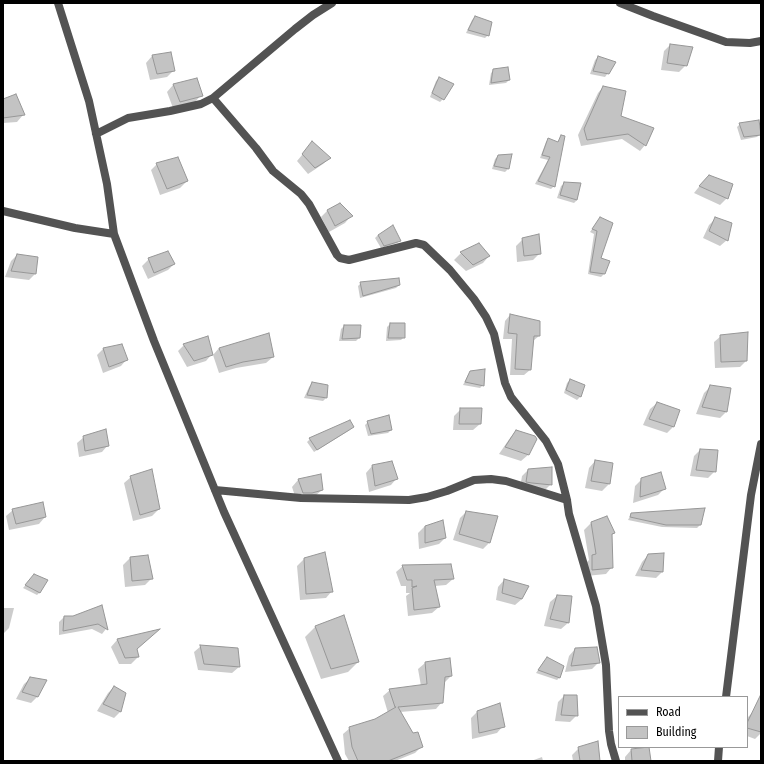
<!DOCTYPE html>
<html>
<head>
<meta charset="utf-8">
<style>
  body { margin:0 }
  #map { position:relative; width:764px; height:764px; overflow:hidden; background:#fff; font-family:"Fira Sans Condensed",sans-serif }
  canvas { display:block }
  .frame { position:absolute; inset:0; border:4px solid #000; pointer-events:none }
  .legend { position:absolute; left:618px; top:696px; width:130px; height:52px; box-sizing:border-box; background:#fff; border:1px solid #999; margin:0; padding:5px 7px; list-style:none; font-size:12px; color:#000 }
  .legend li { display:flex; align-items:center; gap:8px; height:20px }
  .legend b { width:20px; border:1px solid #999 }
</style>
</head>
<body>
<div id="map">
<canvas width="764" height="764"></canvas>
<div class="frame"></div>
<ul class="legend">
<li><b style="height:5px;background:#535353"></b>Road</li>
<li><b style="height:11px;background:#c3c3c3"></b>Building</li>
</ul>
</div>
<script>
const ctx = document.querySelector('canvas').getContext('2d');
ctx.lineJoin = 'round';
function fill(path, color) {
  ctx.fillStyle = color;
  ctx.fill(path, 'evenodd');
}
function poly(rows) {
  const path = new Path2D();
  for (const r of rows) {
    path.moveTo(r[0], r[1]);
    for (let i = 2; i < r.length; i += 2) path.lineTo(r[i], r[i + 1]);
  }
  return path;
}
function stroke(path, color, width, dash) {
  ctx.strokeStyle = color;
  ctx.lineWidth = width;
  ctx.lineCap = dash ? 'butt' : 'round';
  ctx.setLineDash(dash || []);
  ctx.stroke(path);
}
const shadow = poly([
  [475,17,488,35,485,38,466,33,472,20],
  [670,45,686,65,679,72,661,70,664,51],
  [152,56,174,70,167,77,150,80,146,63],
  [598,57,608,73,605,77,590,74,595,60],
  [494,70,509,80,506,83,489,85,491,73],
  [439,78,443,99,440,102,430,97,436,81],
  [173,85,201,95,195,102,173,108,167,92],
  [603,87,620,117,645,145,640,151,622,139,581,146,578,135,598,93],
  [3,100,23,115,17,122,3,123],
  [740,124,760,134,757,137,741,140,737,127],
  [562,136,554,186,551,189,535,184,548,160,540,158,546,142,549,139,557,143],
  [312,143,329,158,323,164,308,174,297,161],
  [511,155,508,169,505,172,492,169,495,159,498,156],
  [157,164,187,181,180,188,160,195,151,170],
  [565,183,580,184,577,200,574,203,557,198,561,186],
  [702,183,727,198,720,205,694,193],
  [340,204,351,216,345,223,329,232,321,217,327,211],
  [716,218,727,240,720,246,703,238,709,225],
  [597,222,599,258,604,274,601,277,588,274,594,234,590,232],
  [378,235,400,240,397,243,381,248,375,238],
  [523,239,540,253,533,260,517,262,516,246],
  [479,245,489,256,483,263,466,271,454,260,461,253],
  [17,255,35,274,29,280,5,277,11,261],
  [149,259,174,264,168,270,148,279,142,266],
  [361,283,399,285,396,288,360,298,358,286],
  [510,315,539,336,533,341,530,370,524,375,510,375,512,339,503,339,505,321],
  [390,324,404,337,401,340,386,341,387,327],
  [344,326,359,338,356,341,339,341,341,329],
  [721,336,746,361,740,367,715,368,714,342],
  [121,345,127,359,121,366,103,373,97,355,103,349],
  [184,345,212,354,206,361,187,367,178,351],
  [219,348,273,357,266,363,236,368,219,373,213,355],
  [471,372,483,385,480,388,463,385,468,375],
  [570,380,584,385,580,397,577,400,564,393,567,383],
  [312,383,326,398,323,401,304,398,309,387],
  [711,386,730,389,726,412,720,418,696,414,704,393],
  [657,403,679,410,673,427,667,433,643,425,650,409],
  [461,409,480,424,473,430,453,430,454,416],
  [368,422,391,430,388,433,368,436,365,425],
  [350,430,314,452,307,442,310,439],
  [516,431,528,455,521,461,499,454,510,438],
  [84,437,108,445,102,452,79,457,77,443],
  [700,450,715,471,708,478,690,476,694,456],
  [595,461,612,464,609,484,602,491,585,488,589,468],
  [391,462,397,478,391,485,369,492,366,473,372,466],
  [528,470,551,484,544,491,520,488,522,476],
  [320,476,322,490,315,496,296,499,292,487,298,480],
  [131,477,159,509,152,516,133,521,124,483],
  [642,479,665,488,658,495,633,503,635,486],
  [13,510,45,517,39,524,9,530,6,516],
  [466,512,489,543,483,549,453,540,460,518],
  [631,514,700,525,697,528,662,527,628,520],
  [606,517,614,533,611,536,612,567,606,574,586,576,586,563,589,560,584,530,591,523],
  [425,526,445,538,439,544,419,549,418,533],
  [324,553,332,591,326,598,300,600,297,566,304,559],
  [648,555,662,572,656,578,635,576,642,562],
  [147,556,152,578,145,585,125,587,123,565,130,558],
  [403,566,453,579,446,585,435,586,439,607,432,613,408,616,406,596,410,593,406,593,406,586,401,586,396,572],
  [31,579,40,592,37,595,23,588],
  [504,580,522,599,515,605,496,600,498,587],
  [557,596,571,597,568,623,561,629,544,626,550,602],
  [102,606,106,629,102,634,92,629,59,635,59,622,64,617,74,617],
  [3,608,14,608,9,628,3,634],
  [343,616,358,662,348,672,321,679,305,637,315,627],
  [157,630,136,650,138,657,131,664,119,664,111,647,117,640],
  [201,646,237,649,239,667,232,673,198,670,194,652],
  [575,649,599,662,592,669,565,672,569,656],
  [449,659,451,676,444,683,442,702,436,709,400,712,413,734,422,746,415,753,395,761,349,761,345,754,343,734,350,728,376,720,388,713,383,696,390,690,421,686,418,669,425,663],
  [544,661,560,677,557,680,536,673],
  [31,678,37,697,31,703,16,699,24,684],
  [114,687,120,712,114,718,97,711,108,693],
  [564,696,577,715,570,722,555,721,558,702],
  [754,711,761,713,761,733,755,739,747,736,747,718],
  [477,712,503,726,497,733,472,739,471,718],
  [579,748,598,761,573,761,572,755],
  [631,750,650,761,625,761,625,757],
  [542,757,543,761,531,761]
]);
const building = poly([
  [475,16,492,22,489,36,468,30,475,16],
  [670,44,693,47,687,66,667,63,670,44],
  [171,52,175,71,157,74,152,55,171,52],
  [598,56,616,62,609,74,593,71,598,56],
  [508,67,510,80,491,83,493,69,508,67],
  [439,77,454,84,444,100,432,93,439,77],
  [197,78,203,96,180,102,173,84,197,78],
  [603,86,626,91,621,116,654,128,646,146,628,134,587,140,584,129,603,86],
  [16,94,25,115,3,118,3,99,16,94],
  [759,120,761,135,744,137,739,123,759,120],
  [561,135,565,136,555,187,538,181,550,157,542,155,548,138,558,142,561,135],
  [312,141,331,158,315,168,302,154,312,141],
  [512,154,509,169,494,166,498,155,512,154],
  [178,157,188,181,167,189,156,163,178,157],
  [709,175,733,184,728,199,699,186,709,175],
  [564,182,581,183,577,200,560,195,564,182],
  [340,203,353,216,335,226,327,210,340,203],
  [600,217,613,223,601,258,610,261,605,274,590,272,597,231,592,229,600,217],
  [715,217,732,223,728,241,709,231,715,217],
  [393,225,401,241,384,246,378,235,393,225],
  [539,234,541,254,524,256,522,238,539,234],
  [479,243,490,256,473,265,460,252,479,243],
  [168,251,175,264,154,273,148,258,168,251],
  [17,254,38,257,36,274,11,271,17,254],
  [399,278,400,285,363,296,360,282,399,278],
  [510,314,540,321,540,336,534,336,531,370,515,369,517,334,508,333,510,314],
  [390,323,405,323,405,338,388,338,390,323],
  [344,325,361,325,360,338,342,339,344,325],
  [748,332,747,361,721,362,720,335,748,332],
  [269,333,274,357,243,362,226,367,219,348,269,333],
  [208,336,213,355,194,361,183,344,208,336],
  [122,344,128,360,109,367,103,348,122,344],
  [485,369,484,386,465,382,470,371,485,369],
  [570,379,585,385,581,397,566,390,570,379],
  [312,382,328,385,327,398,307,395,312,382],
  [710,385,731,388,727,412,702,407,710,385],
  [657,402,680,410,674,427,649,419,657,402],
  [460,408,482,408,481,424,459,424,460,408],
  [389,415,392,430,371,434,367,421,389,415],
  [350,420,354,427,317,450,309,438,350,420],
  [106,429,109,446,85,451,83,436,106,429],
  [516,430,535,436,537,439,529,455,505,447,516,430],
  [700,449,718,450,716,472,696,470,700,449],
  [595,460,613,463,610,484,591,481,595,460],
  [392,461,398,479,375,486,372,465,392,461],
  [552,467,552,485,532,483,526,482,528,469,552,467],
  [152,469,160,509,140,515,130,476,152,469],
  [661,472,666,489,640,497,641,478,661,472],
  [321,474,323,490,312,493,303,493,298,479,321,474],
  [43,502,46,517,16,524,12,509,43,502],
  [705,508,701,525,666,525,630,517,631,513,705,508],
  [466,511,498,516,490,543,459,534,466,511],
  [607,516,615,533,612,534,613,568,592,570,592,555,596,554,591,522,607,516],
  [443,520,446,538,425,543,425,526,443,520],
  [325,552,333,592,306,594,304,558,325,552],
  [664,553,663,572,641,570,648,554,664,553],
  [148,555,153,579,132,581,130,557,148,555],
  [451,564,454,579,434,580,440,607,414,610,412,588,417,586,412,587,412,580,407,580,402,565,451,564],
  [34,574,48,580,40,593,25,585,34,574],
  [504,579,529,586,522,599,502,593,504,579],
  [557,595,572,596,569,623,550,619,557,595],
  [102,605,108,630,98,624,63,631,64,616,73,616,102,605],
  [344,615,359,662,331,669,315,626,344,615],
  [160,629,137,649,139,657,125,658,117,639,160,629],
  [200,645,238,648,240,667,204,664,200,645],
  [597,647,600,663,571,666,575,648,597,647],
  [547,657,564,666,560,678,538,670,547,657],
  [450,658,452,676,445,677,443,703,398,707,413,733,418,732,423,747,388,761,358,761,352,747,349,727,375,719,396,707,395,707,389,689,427,684,425,662,450,658],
  [30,677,47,680,38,697,22,692,30,677],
  [114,686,126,693,121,712,103,704,114,686],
  [761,694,761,732,747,728,747,723,761,694],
  [564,695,577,695,578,716,561,715,564,695],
  [500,703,505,727,479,733,477,711,500,703],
  [598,741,600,761,580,761,578,747,598,741],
  [649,747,651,761,632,761,631,749,649,747]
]);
const street = poly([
  [58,3,89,101,107,184,114,234,154,341,224,512,338,761],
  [620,3,653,16,726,42,750,43,761,41],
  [213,98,256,148,273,171,301,194,309,204,337,255,340,258,349,260,416,243,424,245,450,270,474,299,486,317,494,334,505,383,511,397,546,441,558,464,567,500,569,514,596,606,606,665,609,731,611,744,616,761],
  [96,134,128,118,170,111,201,104,213,98,295,29,313,15,332,3],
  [3,211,75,228,114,234],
  [215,490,301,498,409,500,427,497,447,491,474,480,491,479,506,481,567,500],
  [726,697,751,495,761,444],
  [718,761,719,747]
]);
fill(shadow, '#0003');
fill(building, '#c3c3c3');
stroke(building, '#979797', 1);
stroke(street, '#535353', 8);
</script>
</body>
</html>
